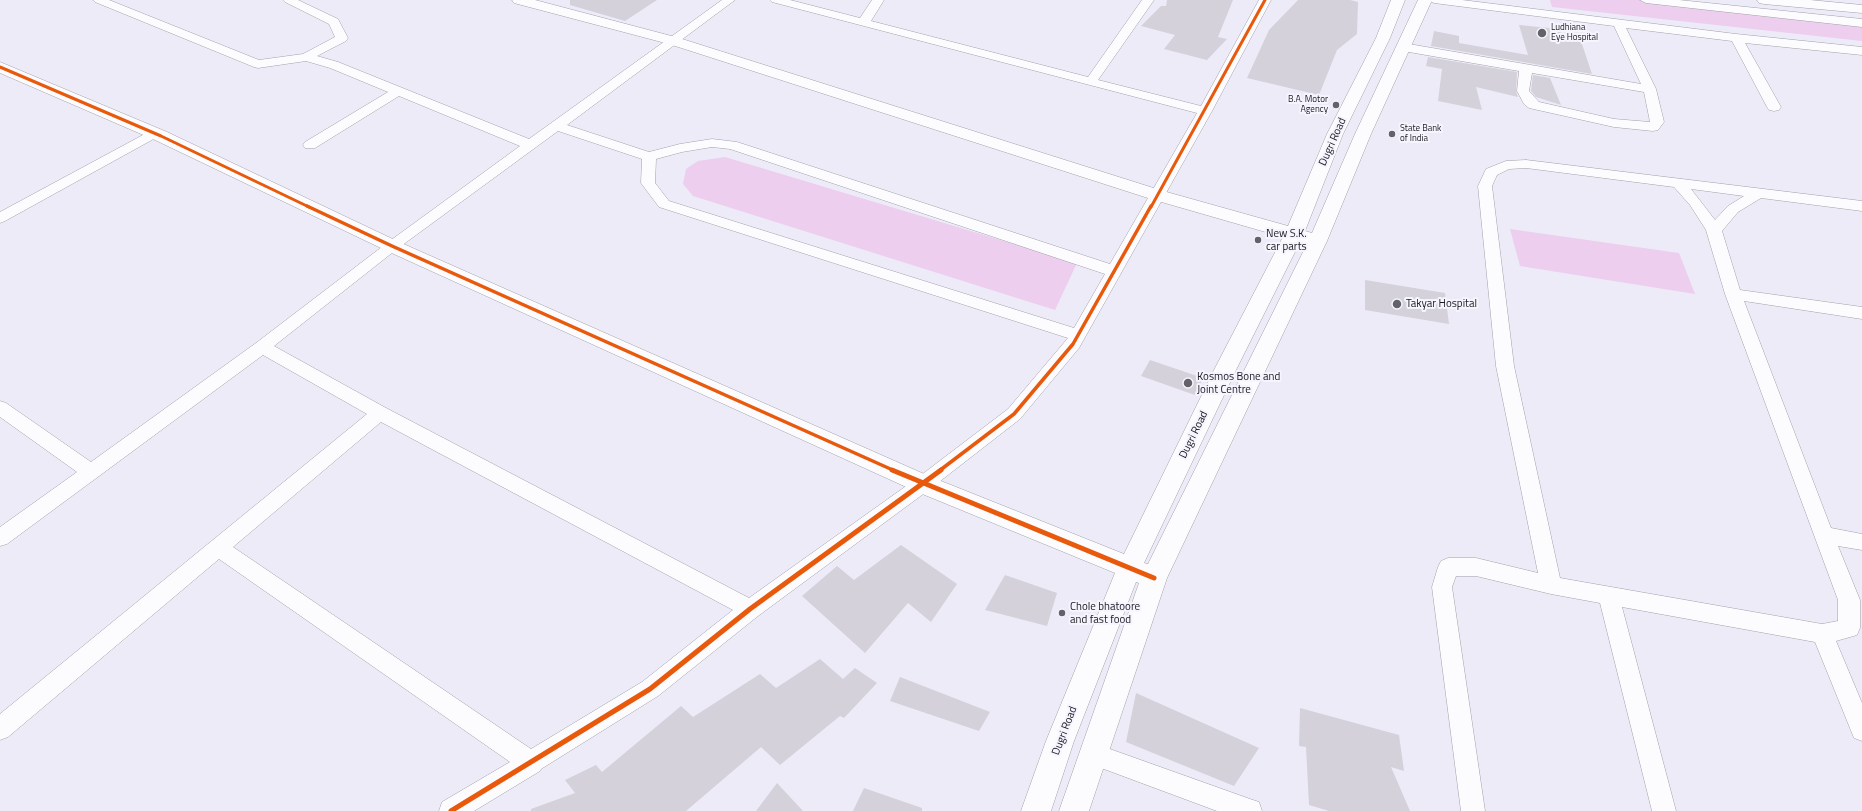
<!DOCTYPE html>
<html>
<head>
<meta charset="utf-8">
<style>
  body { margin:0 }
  canvas { display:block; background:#ecebf7 }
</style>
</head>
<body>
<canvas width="1862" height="811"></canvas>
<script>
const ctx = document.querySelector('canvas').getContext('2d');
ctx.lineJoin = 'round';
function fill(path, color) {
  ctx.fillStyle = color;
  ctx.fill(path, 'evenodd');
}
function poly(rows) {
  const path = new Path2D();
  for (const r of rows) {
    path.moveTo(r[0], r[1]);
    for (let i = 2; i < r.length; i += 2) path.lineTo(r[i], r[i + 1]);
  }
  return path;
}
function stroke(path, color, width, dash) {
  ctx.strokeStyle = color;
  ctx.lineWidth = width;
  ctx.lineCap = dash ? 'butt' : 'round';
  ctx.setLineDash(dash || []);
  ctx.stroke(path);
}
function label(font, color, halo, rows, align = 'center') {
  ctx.font = font + ' "Titillium Web",sans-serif';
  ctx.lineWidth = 4;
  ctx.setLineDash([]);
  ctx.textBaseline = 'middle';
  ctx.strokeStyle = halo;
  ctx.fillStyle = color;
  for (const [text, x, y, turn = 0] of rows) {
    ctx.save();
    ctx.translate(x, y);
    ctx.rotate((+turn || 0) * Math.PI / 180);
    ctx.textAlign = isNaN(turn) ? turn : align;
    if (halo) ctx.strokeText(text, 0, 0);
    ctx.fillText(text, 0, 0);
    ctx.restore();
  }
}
const green = poly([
  [1550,0,1670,0,1862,20,1862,41,1552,7],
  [725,157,1077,263,1055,310,693,196,683,184,686,169,698,161],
  [1510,229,1679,253,1695,294,1520,266]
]);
const building = poly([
  [570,0,657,0,625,21,570,5],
  [1167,0,1233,0,1218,37,1227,39,1207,60,1164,49,1175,35,1141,26,1161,6,1166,6],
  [1298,0,1350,0,1358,2,1357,34,1337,50,1319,95,1247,78,1269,30],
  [1519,25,1559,29,1563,39,1581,41,1592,74,1431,46,1434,31,1459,36,1459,43,1528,55],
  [1428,57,1517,72,1516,91,1518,97,1476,87,1482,110,1438,101,1442,69,1426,66],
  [1533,75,1550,78,1561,105,1536,97,1531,91],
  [1365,280,1445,293,1449,324,1365,310],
  [1150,360,1203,378,1195,395,1141,376],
  [901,545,957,584,931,622,908,603,865,653,802,596,837,566,854,580],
  [1005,575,1057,593,1047,626,985,610],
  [820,659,843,679,855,668,877,683,844,718,840,716,780,765,761,747,686,811,531,811,531,809,575,793,565,780,596,765,602,772,681,706,693,717,760,674,776,688],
  [900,677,990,712,979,731,890,701],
  [1136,693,1259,748,1234,786,1126,742],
  [1300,708,1399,735,1404,771,1391,767,1410,811,1329,811,1309,805,1306,747,1299,746],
  [777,783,803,811,756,811],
  [864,788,922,808,922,811,853,811]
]);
const street = poly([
  [93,0,109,0,259,60,303,54,335,37,329,24,285,2,283,0,298,0,338,19,348,38,346,41,317,56,338,62,529,139,722,0,735,0,567,125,649,152,680,144,712,139,737,142,1110,264,1197,113,772,2,770,0,790,0,860,18,872,0,884,0,871,21,1088,77,1142,0,1154,0,1098,80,1201,106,1259,0,1271,0,1212,111,1079,348,1020,419,930,489,758,616,658,696,541,769,540,771,474,811,439,811,442,802,510,762,219,559,8,737,0,740,0,714,367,414,263,355,7,544,0,546,0,527,77,472,0,417,0,401,6,403,91,462,256,343,387,243,520,146,399,96,315,148,305,148,303,145,305,142,388,92,330,68,306,61,258,68,254,67,95,2,93,0],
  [558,131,642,159,641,183,659,207,1068,338,1008,409,916,479,749,598,386,408,274,346,397,249,558,131],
  [712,147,730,149,1105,274,1074,328,669,201,655,183,656,159,682,152,712,147],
  [381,422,733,610,642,682,531,749,233,547,381,422],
  [1428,0,1462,0,1736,34,1862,47,1862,55,1745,43,1781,107,1779,110,1774,111,1769,110,1767,107,1732,41,1626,28,1656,89,1664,122,1658,130,1653,131,1614,127,1529,108,1524,104,1517,91,1519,71,1403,51,1399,50,1397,47,1399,44,1403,43,1641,84,1614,26,1434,3,1428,0],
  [1532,73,1644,92,1650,122,1614,119,1539,102,1529,91,1532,73],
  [1640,0,1679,0,1862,19,1862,27,1646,3,1640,0],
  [154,129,159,130,161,133,159,136,5,221,0,223,0,212,154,129],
  [1526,160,1862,201,1862,211,1761,198,1738,212,1722,231,1740,290,1862,307,1862,319,1744,301,1831,528,1862,534,1862,550,1838,546,1860,600,1860,628,1857,635,1836,641,1862,703,1862,741,1854,738,1815,642,1622,607,1676,811,1652,811,1600,603,1551,594,1476,576,1456,576,1452,587,1485,811,1461,811,1432,587,1438,567,1441,561,1448,558,1476,558,1538,573,1496,366,1478,186,1486,169,1506,161,1526,160],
  [1526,168,1674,187,1690,205,1706,230,1725,294,1838,600,1838,621,1822,624,1560,578,1514,366,1492,186,1497,175,1509,169,1526,168],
  [1691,189,1744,196,1728,206,1715,220,1691,189],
  [1093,743,1250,799,1259,802,1262,811,1217,811,1085,762,1081,754,1085,746,1093,743]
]);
const secondary = poly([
  [512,0,535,0,679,38,1163,191,1288,226,1327,134,1376,38,1391,0,1405,0,1390,38,1343,134,1305,231,1312,233,1355,134,1418,0,1432,0,1371,134,1327,241,1167,578,1089,811,1059,811,1139,583,1136,582,1074,741,1051,811,1021,811,1046,741,1115,573,915,491,385,250,155,140,0,73,0,62,167,132,399,242,931,477,1124,554,1214,370,1283,237,1151,199,669,44,514,3,512,0],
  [1300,242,1307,244,1148,564,1144,563,1236,370,1300,242]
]);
const primary = poly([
  [1757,0,1810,0,1862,5,1862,13,1764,4,1759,3,1757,0]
]);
const cyclewayFar2 = poly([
  [0,67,161,136,309,207],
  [1151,207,1265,0]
]);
const cyclewayFar1 = poly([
  [307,206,392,246,895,471],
  [939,471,1014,414,1073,344,1151,206]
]);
const cycleway = poly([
  [892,470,1154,578],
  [451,811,650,689,750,609,941,470]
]);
const markers = [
  [1542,33,5,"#63626b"],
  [1336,105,4,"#63626b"],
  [1392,134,4,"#63626b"],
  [1258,240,4,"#63626b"],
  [1397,304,5,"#63626b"],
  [1188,383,5,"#63626b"],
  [1062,613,4,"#63626b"]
];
const farPoinames = [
  ["Ludhiana",1551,28],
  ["Eye Hospital",1551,38],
  ["B.A. Motor",1328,100,"right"],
  ["Agency",1328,110,"right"],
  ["State Bank",1400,129],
  ["of India",1400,139]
];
const streetNames = [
  ["Dugri Road",1333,142,-66],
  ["Dugri Road",1194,435,-64],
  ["Dugri Road",1065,731,-69]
];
const poiNames = [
  ["New S.K.",1266,234],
  ["car parts",1266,247],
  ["Takyar Hospital",1406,304],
  ["Kosmos Bone and",1197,377],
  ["Joint Centre",1197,390],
  ["Chole bhatoore",1070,607],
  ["and fast food",1070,620]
];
fill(green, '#eeceee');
fill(building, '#d4d1da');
stroke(street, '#a2a1a9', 1);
stroke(secondary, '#a2a1a9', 1);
stroke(primary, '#a2a1a9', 1);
fill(street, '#fcfcfe');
fill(secondary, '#fcfcfe');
fill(primary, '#fcfcfe');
stroke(cyclewayFar2, '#e8590c', 3);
stroke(cyclewayFar1, '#e8590c', 3.5);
stroke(cycleway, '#e8590c', 5);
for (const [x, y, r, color] of markers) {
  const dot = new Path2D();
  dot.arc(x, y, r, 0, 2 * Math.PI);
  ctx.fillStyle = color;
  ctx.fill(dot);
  stroke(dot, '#f6f5fe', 1.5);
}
label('9px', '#191820', '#f6f5fe', farPoinames, 'left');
label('11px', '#191820', '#f6f5fe', streetNames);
label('11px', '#191820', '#f6f5fe', poiNames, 'left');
</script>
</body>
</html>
